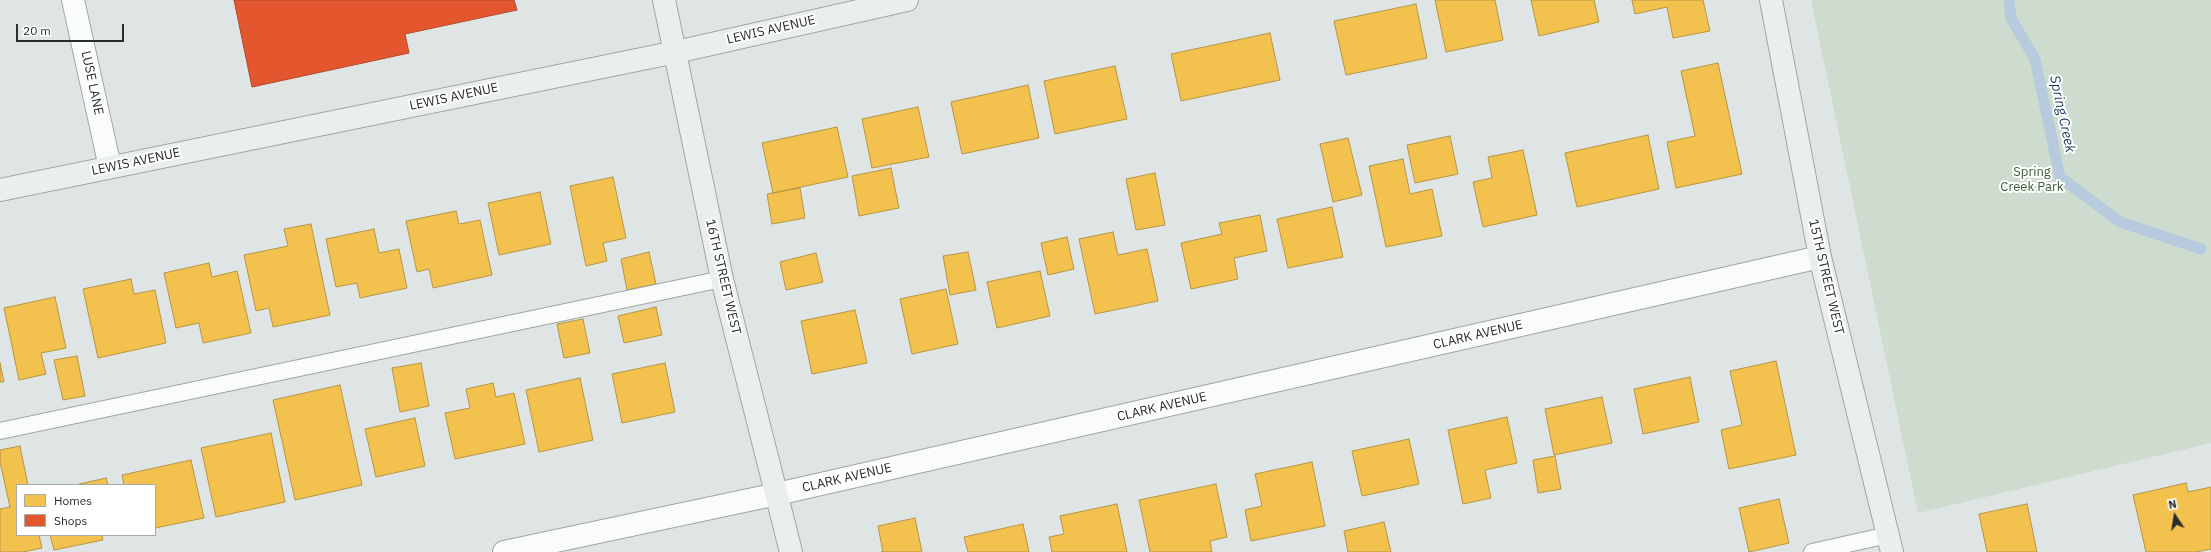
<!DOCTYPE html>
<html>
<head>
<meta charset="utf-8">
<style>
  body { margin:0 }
  #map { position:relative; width:2211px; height:552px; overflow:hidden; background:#dfe5e5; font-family:"IBM Plex Sans",sans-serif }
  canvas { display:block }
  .legend { position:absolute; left:16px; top:484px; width:140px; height:52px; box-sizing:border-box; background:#fff; border:1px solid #a9abab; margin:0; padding:5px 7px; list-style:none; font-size:12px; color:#292d2d }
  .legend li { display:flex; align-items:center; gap:8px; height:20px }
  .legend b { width:20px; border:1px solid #a9abab }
  .north { position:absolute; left:2155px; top:496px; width:40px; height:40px; -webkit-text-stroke:3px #fff; paint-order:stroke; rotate:348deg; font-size:11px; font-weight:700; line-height:16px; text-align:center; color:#292d2d }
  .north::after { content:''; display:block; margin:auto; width:14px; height:18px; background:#292d2d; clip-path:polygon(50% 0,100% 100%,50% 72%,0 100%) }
  .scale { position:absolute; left:16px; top:24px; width:108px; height:18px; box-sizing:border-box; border:2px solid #292d2d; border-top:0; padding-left:5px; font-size:12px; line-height:14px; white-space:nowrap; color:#292d2d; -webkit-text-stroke:3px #fff; paint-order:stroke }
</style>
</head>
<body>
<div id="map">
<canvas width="2211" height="552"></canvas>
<ul class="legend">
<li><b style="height:11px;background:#f2c14e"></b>Homes</li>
<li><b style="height:11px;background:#e4572e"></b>Shops</li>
</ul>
<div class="north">N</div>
<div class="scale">20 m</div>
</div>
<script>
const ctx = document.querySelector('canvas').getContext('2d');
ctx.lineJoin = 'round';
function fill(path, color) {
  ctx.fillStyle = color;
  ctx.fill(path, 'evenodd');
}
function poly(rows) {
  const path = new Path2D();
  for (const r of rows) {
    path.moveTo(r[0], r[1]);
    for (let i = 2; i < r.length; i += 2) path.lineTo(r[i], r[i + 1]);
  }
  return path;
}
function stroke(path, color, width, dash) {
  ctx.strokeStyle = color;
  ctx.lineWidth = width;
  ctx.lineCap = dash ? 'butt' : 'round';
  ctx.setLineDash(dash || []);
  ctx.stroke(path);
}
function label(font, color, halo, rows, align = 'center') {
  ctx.font = font + ' "IBM Plex Sans",sans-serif';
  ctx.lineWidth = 4;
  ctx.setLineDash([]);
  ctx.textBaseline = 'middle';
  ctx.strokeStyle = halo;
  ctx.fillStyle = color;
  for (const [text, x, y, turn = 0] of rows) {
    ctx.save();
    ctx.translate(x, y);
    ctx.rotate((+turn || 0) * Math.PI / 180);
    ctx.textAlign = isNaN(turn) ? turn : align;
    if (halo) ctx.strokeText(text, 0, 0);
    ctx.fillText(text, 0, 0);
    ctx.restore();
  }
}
const green = poly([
  [1811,0,2211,0,2211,443,1918,513]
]);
const homes = poly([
  [1435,0,1495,0,1503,40,1446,52,1435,0],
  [1531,0,1594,0,1599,22,1539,36,1531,0],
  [1632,0,1703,0,1710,31,1673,38,1667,7,1635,14,1632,0],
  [1416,4,1427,58,1346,75,1334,21,1416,4],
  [1270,33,1280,80,1181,101,1171,54,1270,33],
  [1718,63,1742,174,1676,188,1667,142,1695,136,1681,71,1718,63],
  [1115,66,1127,119,1055,134,1044,81,1115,66],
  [1028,85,1039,138,962,154,951,102,1028,85],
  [918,107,929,157,872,168,862,119,918,107],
  [837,127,848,177,773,193,762,143,837,127],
  [1648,135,1659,189,1577,207,1565,153,1648,135],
  [1450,136,1458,174,1415,183,1407,145,1450,136],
  [1348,138,1362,195,1333,202,1320,144,1348,138],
  [1523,150,1537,215,1483,227,1473,182,1492,178,1488,157,1523,150],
  [1403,159,1410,194,1432,189,1442,236,1386,247,1369,166,1403,159],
  [891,168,899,208,859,216,852,176,891,168],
  [1155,173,1165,225,1136,230,1126,179,1155,173],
  [613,177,626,238,603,243,607,261,586,266,570,186,613,177],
  [800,188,805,218,772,224,767,194,800,188],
  [540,192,551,244,499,255,488,203,540,192],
  [1332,207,1343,257,1288,268,1277,219,1332,207],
  [456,211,459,224,480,220,492,275,433,288,429,269,417,272,406,221,456,211],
  [1260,215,1267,251,1234,258,1238,279,1191,289,1181,243,1222,234,1219,223,1260,215],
  [311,224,330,315,273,327,269,308,256,311,244,255,288,246,284,229,311,224],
  [374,229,379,253,399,249,407,288,360,298,357,283,336,287,326,239,374,229],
  [1113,232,1118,255,1147,249,1158,301,1095,314,1079,239,1113,232],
  [1067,237,1074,269,1048,275,1041,243,1067,237],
  [649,252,656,284,627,290,621,259,649,252],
  [968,252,976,290,950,295,943,256,968,252],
  [816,253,823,282,786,290,780,262,816,253],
  [209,263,212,277,237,271,251,333,203,343,199,323,176,328,164,273,209,263],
  [1040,271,1050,316,997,328,987,282,1040,271],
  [131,279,134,294,155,290,166,343,98,358,83,289,131,279],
  [946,289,958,344,912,354,900,299,946,289],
  [55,297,66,348,41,353,46,374,19,380,4,308,55,297],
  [656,307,662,335,624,343,618,316,656,307],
  [855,310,867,363,812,374,801,321,855,310],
  [583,319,590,353,564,358,557,324,583,319],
  [77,356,85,396,63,400,54,360,77,356],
  [1776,361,1796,455,1729,469,1721,430,1742,425,1730,371,1776,361],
  [0,363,4,382,0,382,0,363],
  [421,363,429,406,400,412,392,368,421,363],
  [665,363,675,412,622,423,612,374,665,363],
  [1690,377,1699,422,1643,434,1634,389,1690,377],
  [580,378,593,440,539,452,526,390,580,378],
  [493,383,496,397,514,393,525,444,455,459,445,413,470,408,466,389,493,383],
  [340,385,362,485,295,500,273,400,340,385],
  [1602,397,1612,443,1554,455,1545,409,1602,397],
  [1507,417,1517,463,1485,470,1491,498,1463,504,1448,430,1507,417],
  [415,418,425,466,376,477,365,429,415,418],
  [271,433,285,502,216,517,201,448,271,433],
  [1409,439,1419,484,1362,496,1352,451,1409,439],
  [20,446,28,485,17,485,17,535,39,535,42,548,23,552,0,552,0,509,10,507,0,462,0,450,20,446],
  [1555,456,1561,489,1538,493,1533,460,1555,456],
  [191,460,204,518,155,528,155,485,124,485,122,475,191,460],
  [1312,462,1325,526,1251,541,1245,510,1262,506,1255,474,1312,462],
  [106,478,108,485,75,485,106,478],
  [2186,483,2188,492,2211,487,2211,549,2196,552,2146,552,2133,495,2186,483],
  [1216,484,1227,537,1210,541,1212,552,1150,552,1139,500,1216,484],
  [1779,499,1789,543,1749,552,1739,508,1779,499],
  [1117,504,1127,552,1052,552,1049,537,1064,534,1060,516,1117,504],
  [2027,504,2037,552,1987,552,1979,514,2027,504],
  [915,518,922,552,881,552,883,552,878,526,915,518],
  [1384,522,1391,552,1348,552,1344,531,1384,522],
  [1023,524,1029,552,968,552,964,537,1023,524],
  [50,535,102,535,103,540,54,550,50,535]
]);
const shops = poly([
  [234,0,514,0,517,10,405,34,409,53,252,87,234,0]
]);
const stream = poly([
  [2009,0,2011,18,2035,59,2060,177,2120,222,2201,249]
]);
const lane = poly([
  [0,431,722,279],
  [1812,552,1888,535]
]);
const street = poly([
  [73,0,110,167],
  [504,552,777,494,1820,257]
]);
const secondary = poly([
  [664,0,722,279,791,552],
  [1771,0,1820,257,1892,552],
  [0,190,676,52,907,0]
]);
const streetNames = [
  ["LEWIS AVENUE",771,30,-13],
  ["LUSE LANE",92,83,78],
  ["LEWIS AVENUE",454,97,-12],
  ["LEWIS AVENUE",136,162,-12],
  ["16TH STREET WEST",723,277,77],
  ["15TH STREET WEST",1826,277,77],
  ["CLARK AVENUE",1478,335,-13],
  ["CLARK AVENUE",1162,407,-13],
  ["CLARK AVENUE",847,478,-13]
];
const parkNames = [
  ["Spring",2032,172],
  ["Creek Park",2032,187]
];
const waterNames = [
  ["Spring Creek",2062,114,78]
];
fill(green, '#cddcce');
fill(homes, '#f2c14e');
stroke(homes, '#b69544', 1);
fill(shops, '#e4572e');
stroke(shops, '#ac4a2e', 1);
stroke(stream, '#b8cadd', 11);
stroke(lane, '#a1a5a5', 18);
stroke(street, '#a1a5a5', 24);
stroke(secondary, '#a1a5a5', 24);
stroke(lane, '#fafbfb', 16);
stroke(street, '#fafbfb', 22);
stroke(secondary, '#eaefee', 22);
label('13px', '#292d2d', '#fff', streetNames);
label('13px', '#375b33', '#fff', parkNames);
label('italic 14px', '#17365c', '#fff', waterNames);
</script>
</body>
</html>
